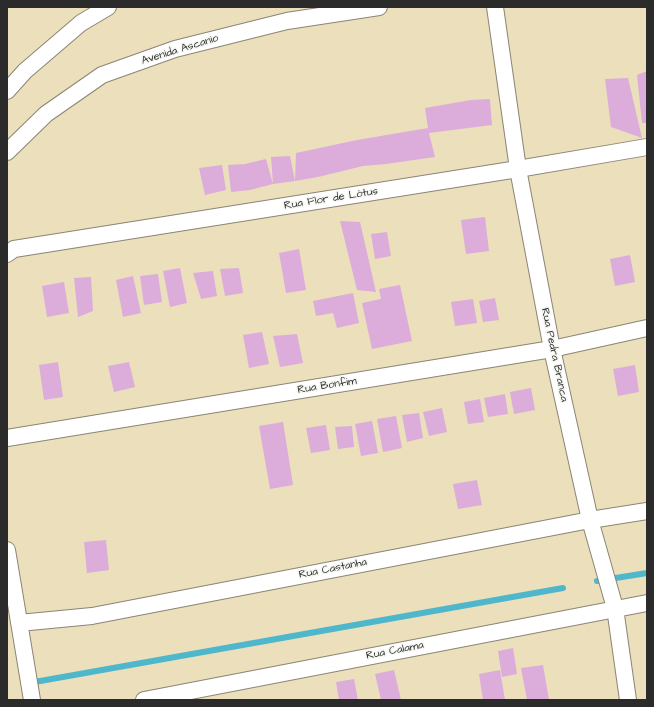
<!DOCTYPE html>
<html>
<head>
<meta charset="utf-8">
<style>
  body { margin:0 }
  #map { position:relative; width:654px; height:707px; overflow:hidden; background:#ebdfbc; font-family:"Architects Daughter",sans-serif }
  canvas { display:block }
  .frame { position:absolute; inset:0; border:8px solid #2b2b2b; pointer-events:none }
</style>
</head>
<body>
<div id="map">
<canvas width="654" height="707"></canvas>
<div class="frame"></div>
</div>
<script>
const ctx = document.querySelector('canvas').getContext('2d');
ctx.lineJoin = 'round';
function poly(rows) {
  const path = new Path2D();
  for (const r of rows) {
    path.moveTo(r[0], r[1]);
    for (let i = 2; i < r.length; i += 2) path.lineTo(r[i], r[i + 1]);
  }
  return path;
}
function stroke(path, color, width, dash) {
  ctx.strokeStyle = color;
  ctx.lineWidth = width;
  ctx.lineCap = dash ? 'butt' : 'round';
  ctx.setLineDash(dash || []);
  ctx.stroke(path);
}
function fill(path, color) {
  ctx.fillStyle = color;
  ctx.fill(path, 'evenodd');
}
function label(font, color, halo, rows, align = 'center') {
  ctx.font = font + ' "Architects Daughter",sans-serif';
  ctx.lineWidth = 3;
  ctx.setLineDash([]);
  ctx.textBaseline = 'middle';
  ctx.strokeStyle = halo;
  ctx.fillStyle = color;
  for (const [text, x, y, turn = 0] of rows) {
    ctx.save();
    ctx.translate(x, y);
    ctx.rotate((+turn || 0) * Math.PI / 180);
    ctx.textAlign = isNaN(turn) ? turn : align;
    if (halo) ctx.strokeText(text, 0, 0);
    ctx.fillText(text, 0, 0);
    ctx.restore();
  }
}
const stream = poly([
  [597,581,647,573],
  [29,683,563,588]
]);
const building = poly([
  [647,71,647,123,642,123,637,75],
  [628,78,642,138,611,127,605,79],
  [490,99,492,125,429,133,435,157,386,164,363,166,318,177,295,181,273,184,250,190,231,192,228,165,245,164,266,159,273,184,271,157,290,156,295,181,296,153,357,140,428,128,425,108,471,100],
  [222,165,226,190,205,195,199,168],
  [485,217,489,251,466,254,461,220],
  [340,221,360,222,376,292,357,290],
  [387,232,391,256,375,259,371,234],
  [299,249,306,290,286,293,279,253],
  [630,255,635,282,615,286,610,259],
  [180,268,187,303,170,307,163,271],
  [239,268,243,293,225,296,220,269],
  [213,271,217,296,201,299,193,273],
  [158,274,162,302,144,305,140,276],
  [133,276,141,313,123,317,116,280],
  [91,277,93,311,78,317,74,278],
  [64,282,69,313,47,317,42,286],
  [400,285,412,341,372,349,362,303,381,299,379,289],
  [353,293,359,323,337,328,333,313,316,316,313,301],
  [495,298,499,320,483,322,479,301],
  [473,299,477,323,455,326,451,302],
  [262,332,269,364,249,368,243,335],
  [297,334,303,363,280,367,273,336],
  [58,362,63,397,44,400,39,365],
  [129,362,135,387,114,392,108,366],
  [635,365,639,392,618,396,613,369],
  [531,388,535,410,514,414,510,392],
  [505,394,508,414,488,417,484,398],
  [480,399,484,422,468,424,464,402],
  [442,408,447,432,429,436,423,412],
  [419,413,423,438,407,442,402,415],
  [396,416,402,448,383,452,377,419],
  [372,421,378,453,361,456,355,424],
  [283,422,293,485,270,489,259,426],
  [326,425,330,450,311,453,306,428],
  [352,426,354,447,338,449,335,427],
  [477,480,482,505,458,509,453,484],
  [106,540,109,570,87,573,84,542],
  [513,648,517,674,502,677,498,651],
  [543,665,549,700,527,700,521,668],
  [394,670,401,700,381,700,375,674],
  [500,670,505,700,483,700,479,674],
  [354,679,358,700,339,700,336,682]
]);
const street = poly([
  [495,7,518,169,552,349,590,520,615,608,628,700],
  [7,91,25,71,81,23,108,7],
  [7,152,46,114,102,75,175,49,287,21,379,7],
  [7,254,14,249,518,169,647,147],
  [7,438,552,349,647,328],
  [7,550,32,700],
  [19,623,92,616,590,520,647,511],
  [144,700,647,603]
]);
const streetNames = [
  ["Avenida Ascanio",180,50,-17],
  ["Rua Flor de Lótus",331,199,-9],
  ["Rua Pedra Branca",554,355,78],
  ["Rua Bonfim",327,386,-9],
  ["Rua Castanha",333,569,-11],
  ["Rua Calama",395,651,-11]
];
stroke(stream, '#4eb7cb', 6);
fill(building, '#dcadda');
stroke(street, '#8b8574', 18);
stroke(street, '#fff', 16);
label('11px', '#2b2b2b', '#f6f6f2', streetNames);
</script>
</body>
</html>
